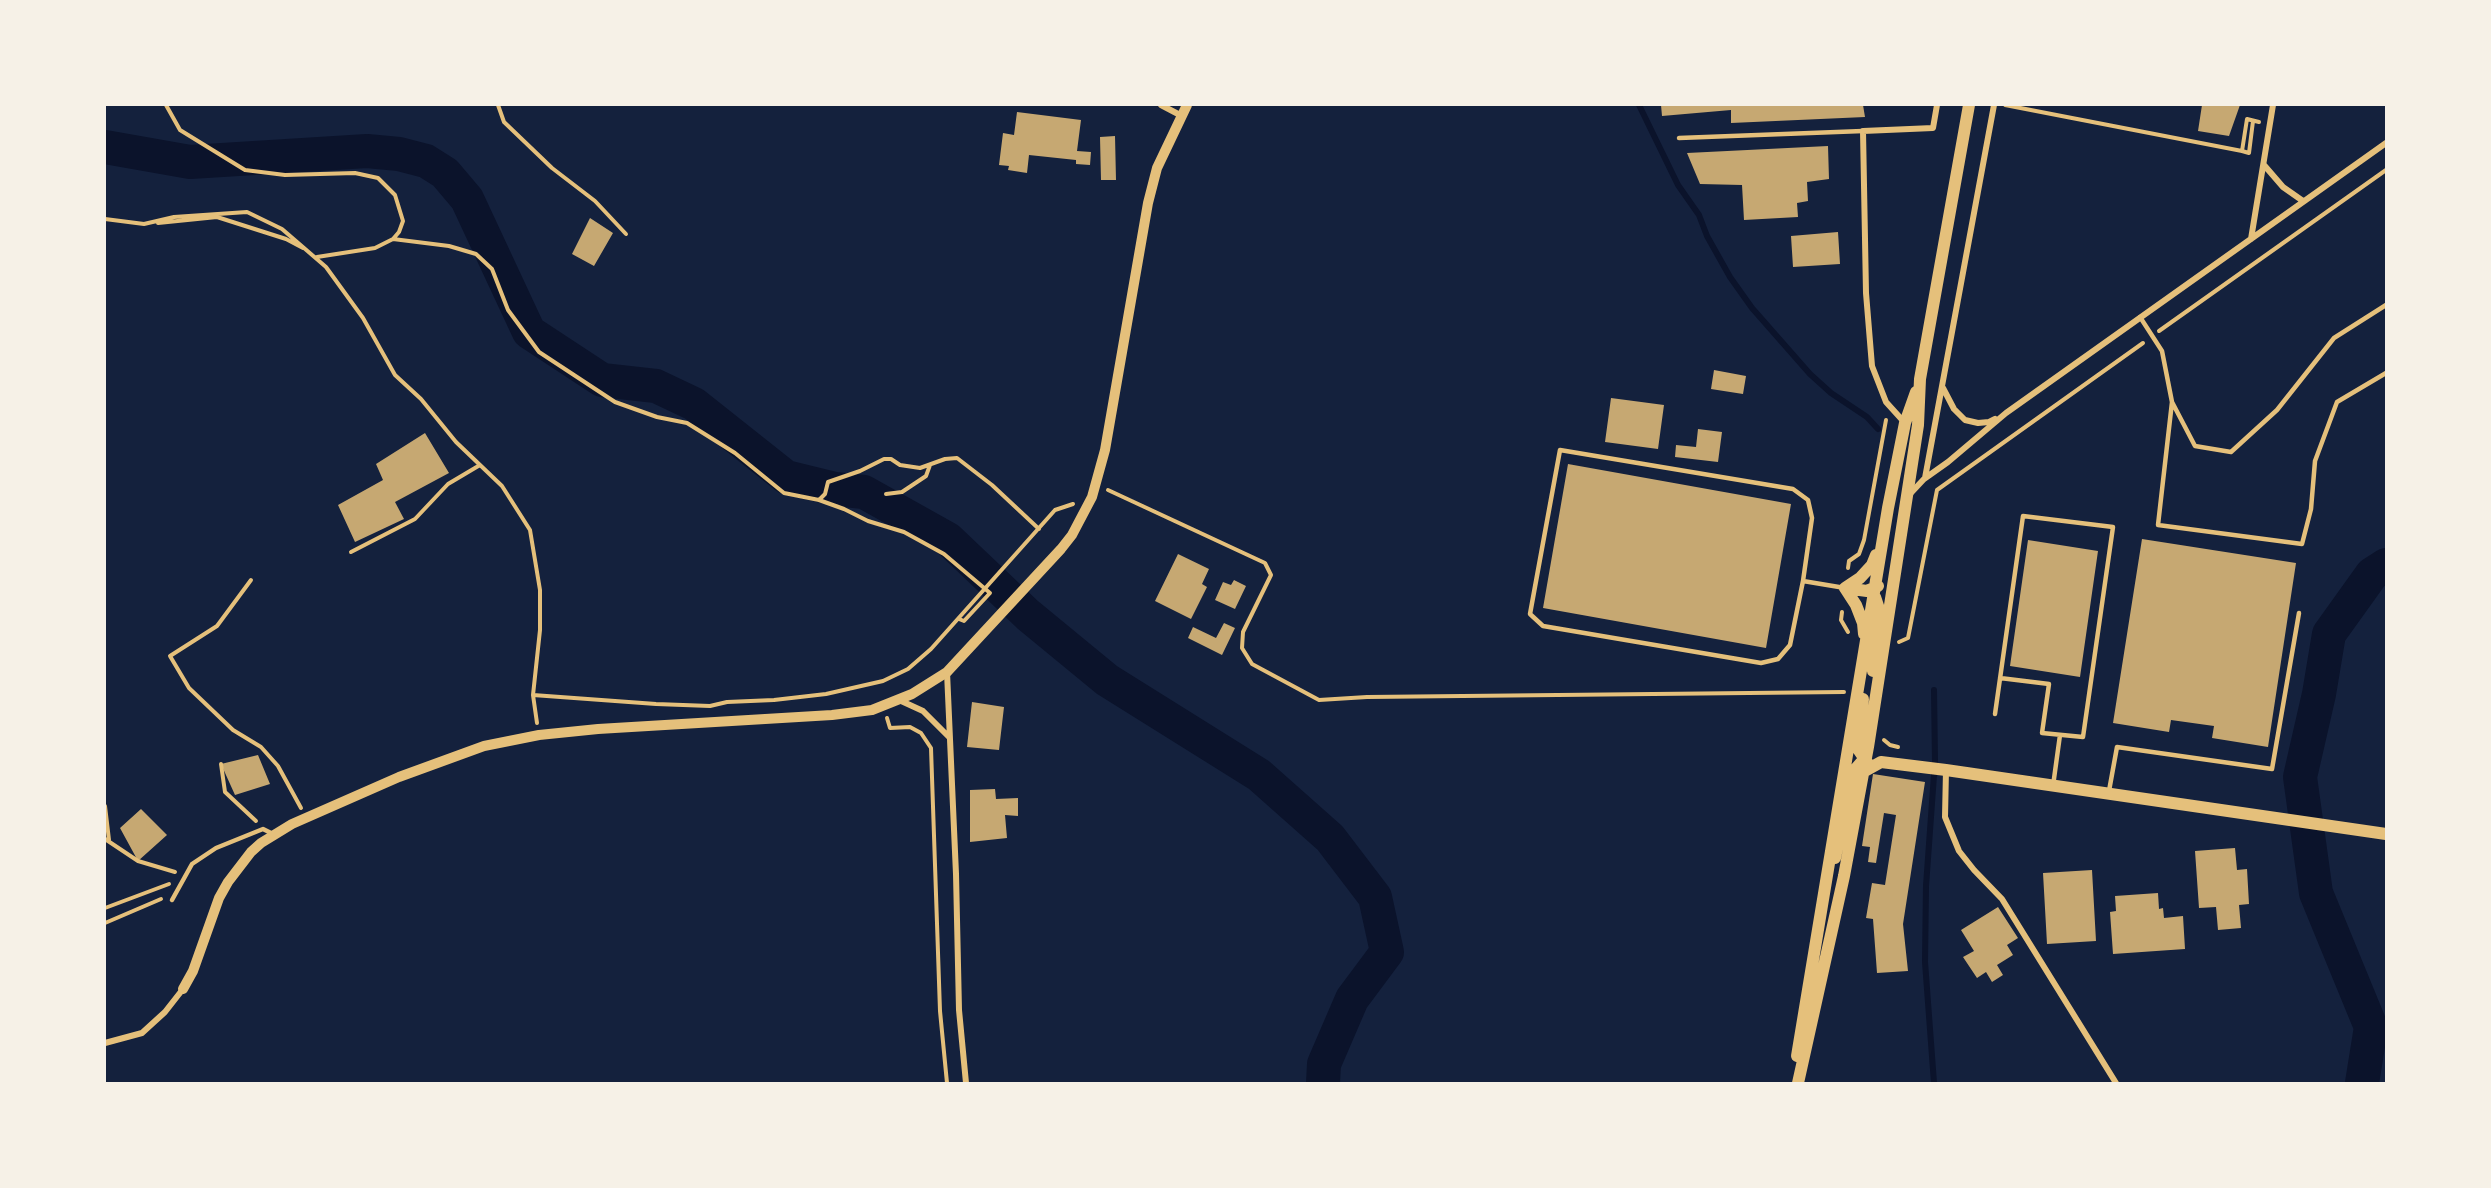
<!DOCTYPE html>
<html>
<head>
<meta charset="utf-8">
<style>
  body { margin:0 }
  #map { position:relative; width:2491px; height:1188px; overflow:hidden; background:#14213d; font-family:Commissioner,sans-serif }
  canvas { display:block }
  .frame { position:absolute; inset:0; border:106px solid #f6f1e7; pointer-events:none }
</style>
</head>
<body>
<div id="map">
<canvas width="2491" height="1188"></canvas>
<div class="frame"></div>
</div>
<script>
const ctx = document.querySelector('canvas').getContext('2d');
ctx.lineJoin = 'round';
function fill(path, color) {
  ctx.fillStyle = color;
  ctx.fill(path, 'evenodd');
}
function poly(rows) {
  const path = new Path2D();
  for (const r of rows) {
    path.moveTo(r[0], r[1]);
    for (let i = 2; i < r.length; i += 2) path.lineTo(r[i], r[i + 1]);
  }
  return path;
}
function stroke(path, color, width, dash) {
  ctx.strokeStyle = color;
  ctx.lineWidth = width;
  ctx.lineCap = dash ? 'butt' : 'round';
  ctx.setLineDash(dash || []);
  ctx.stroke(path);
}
const water = poly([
  [871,478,877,490,875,498,866,506,852,495,835,489]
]);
const stream = poly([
  [1639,105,1678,185,1699,215,1707,236,1730,277,1752,308,1810,374,1831,393,1867,417,1878,429],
  [1934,1083,1925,962,1926,886,1935,761,1934,690]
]);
const river = poly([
  [105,147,190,162,367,151,399,154,426,161,445,173,467,199,529,332,602,380,656,386,694,404,786,477,835,489,864,492,948,539,1028,615,1107,680,1259,775,1330,838,1375,897,1387,952,1352,999,1324,1064,1323,1083],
  [2362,1083,2371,1027,2316,893,2300,777,2319,694,2329,634,2372,574,2386,565]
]);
const building = poly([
  [1661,105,1863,105,1865,117,1731,123,1731,110,1662,116],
  [2202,105,2240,105,2229,136,2198,131],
  [1017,112,1081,120,1077,151,1091,152,1090,165,1076,164,1076,160,1029,155,1027,173,1008,170,1009,166,999,165,1003,133,1014,135],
  [1115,136,1116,180,1101,180,1100,137],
  [1828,146,1829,179,1807,182,1808,201,1797,203,1798,217,1744,220,1742,185,1700,184,1687,153],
  [590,218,613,233,594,266,572,254],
  [1838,232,1840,264,1793,267,1791,236],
  [1714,370,1746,376,1743,394,1711,389],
  [1611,398,1664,405,1658,449,1605,442],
  [1698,429,1722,432,1718,462,1675,457,1676,445,1696,447],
  [425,433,449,473,395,502,404,519,355,542,338,505,383,480,376,464],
  [1568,464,1791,504,1766,648,1543,608],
  [2142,539,2296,563,2268,747,2212,738,2214,726,2171,720,2169,732,2113,723],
  [2028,540,2098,551,2080,677,2010,666],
  [1178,554,1209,569,1202,584,1207,587,1191,619,1155,601],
  [1234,580,1246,586,1235,609,1215,600,1223,582,1231,585],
  [1224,623,1235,628,1222,655,1188,638,1193,627,1216,638],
  [972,702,1004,707,999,750,967,747],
  [258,755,270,784,235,795,221,764],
  [1873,774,1925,782,1903,924,1908,971,1877,973,1873,919,1866,918,1872,883,1885,885,1896,815,1884,813,1876,863,1868,862,1870,847,1862,846],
  [995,789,996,799,1018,798,1018,816,1005,815,1007,838,970,842,970,790],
  [141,809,167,835,138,861,120,828],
  [2235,848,2237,870,2247,869,2249,904,2239,905,2241,928,2218,930,2216,907,2199,908,2195,851],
  [2092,870,2096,941,2047,944,2043,873],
  [2158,893,2159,909,2163,908,2164,918,2183,916,2185,949,2113,954,2110,912,2116,911,2115,896],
  [1998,907,2018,938,2007,945,2013,955,1997,965,2003,975,1992,982,1986,972,1977,978,1963,957,1974,951,1961,930]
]);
const path = poly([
  [166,105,180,130,245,170,285,175,355,173,378,178,395,195,403,221,399,232,393,239,375,248,317,257],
  [498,105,504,122,552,168,595,201,626,234],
  [2005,105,2242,151,2247,119,2259,122],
  [2242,151,2249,153,2253,121],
  [105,219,144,224,174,217,247,212,282,229,326,267,363,318,395,375,421,399,456,442,502,486,530,530,540,590,540,630,533,695,537,723],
  [158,223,217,217,286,239,303,248],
  [393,239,449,246,476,254,492,269,508,310,539,352,615,402,657,417,687,423,735,453,784,493,819,500,844,509,868,521,904,532,944,554,990,593,964,621,959,619],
  [2159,331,2386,170],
  [1108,490,1265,563,1271,575,1243,632,1242,648,1252,664,1319,700,1367,697,1844,692],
  [886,494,902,492,926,476,930,465],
  [819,500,825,494,828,482,860,471,884,459,891,459,900,465,920,468,945,459,957,458,992,485,1039,529],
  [351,552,415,519,448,484,480,465],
  [1848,568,1849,561,1859,554,1864,540,1886,420],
  [251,580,217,626,170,656,189,688,233,730,261,747,278,766,301,808],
  [1842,612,1841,620,1848,632],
  [1899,642,1908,638,1937,490,2143,343],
  [533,695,656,704,710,706,727,702,774,700,826,694,883,681,908,669,931,649,1055,510,1073,504],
  [887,718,890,728,910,727,921,733,931,748,940,1011,947,1083],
  [1884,740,1890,745,1898,747],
  [221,764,225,792,256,821],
  [105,806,109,840],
  [105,839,138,861,175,872],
  [105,908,169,884],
  [105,923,161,899]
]);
const service = poly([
  [1679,138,1863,131],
  [2140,317,2162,351,2172,402,2195,446,2231,452,2277,410,2334,338,2386,305],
  [2172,402,2158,525,2302,544,2311,509,2315,461,2337,402,2386,373],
  [1803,581,1812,518,1808,500,1793,489,1560,450,1530,614,1543,626,1761,663,1778,659,1790,645,1803,581,1845,588],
  [1995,714,2023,516,2113,527,2083,737,2042,733,2049,684,2000,678],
  [2053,786,2060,735],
  [2109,791,2117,747,2272,769,2299,613],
  [172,900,192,864,216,848,263,829,273,834]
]);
const minor = poly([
  [1161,105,1180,115],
  [2264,165,2283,187,2303,201],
  [2251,239,2273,105],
  [1943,388,1954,409,1965,420,1978,423,1989,422,1995,419],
  [1905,423,1886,402,1872,366,1866,293,1863,131,1933,128,1937,105],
  [1925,478,1994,105],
  [1909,495,1924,479,1948,462,2006,413,2386,143],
  [947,672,956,874,959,1010,966,1083],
  [899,700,923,711,949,737],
  [1946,770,1945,817,1959,851,1974,870,2002,899,2116,1083],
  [105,1043,142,1033,165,1012,183,989]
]);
const tertiary = poly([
  [183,989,193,971,219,898,228,882,251,852,261,843,292,824,399,777,484,746,539,735,598,729,832,715,872,710,912,694,947,672,1061,549,1072,535,1092,497,1105,450,1148,203,1157,168,1187,105]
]);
const secondary = poly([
  [1845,588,1867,591,1878,586],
  [1845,588,1860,578,1872,565,1876,555],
  [1845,588,1856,605,1863,623,1864,634],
  [1873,671,1872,657,1879,609,1875,597],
  [1863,699,1858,749,1867,762],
  [1863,772,1881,762,1946,770,2386,834],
  [1835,858,1852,773,1866,757],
  [1797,1056,1888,508,1905,423,1916,392],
  [1798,1083,1844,876,1868,747,1918,425,1920,379,1969,105]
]);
fill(water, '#0b132b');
stroke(stream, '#0b132b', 6);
stroke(river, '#0b132b', 34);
fill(building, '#c6a872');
stroke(path, '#e5c07b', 4);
stroke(service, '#e5c07b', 4.5);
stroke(minor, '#e5c07b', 6);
stroke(tertiary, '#e5c07b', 10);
stroke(secondary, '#e5c07b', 12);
</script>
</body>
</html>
